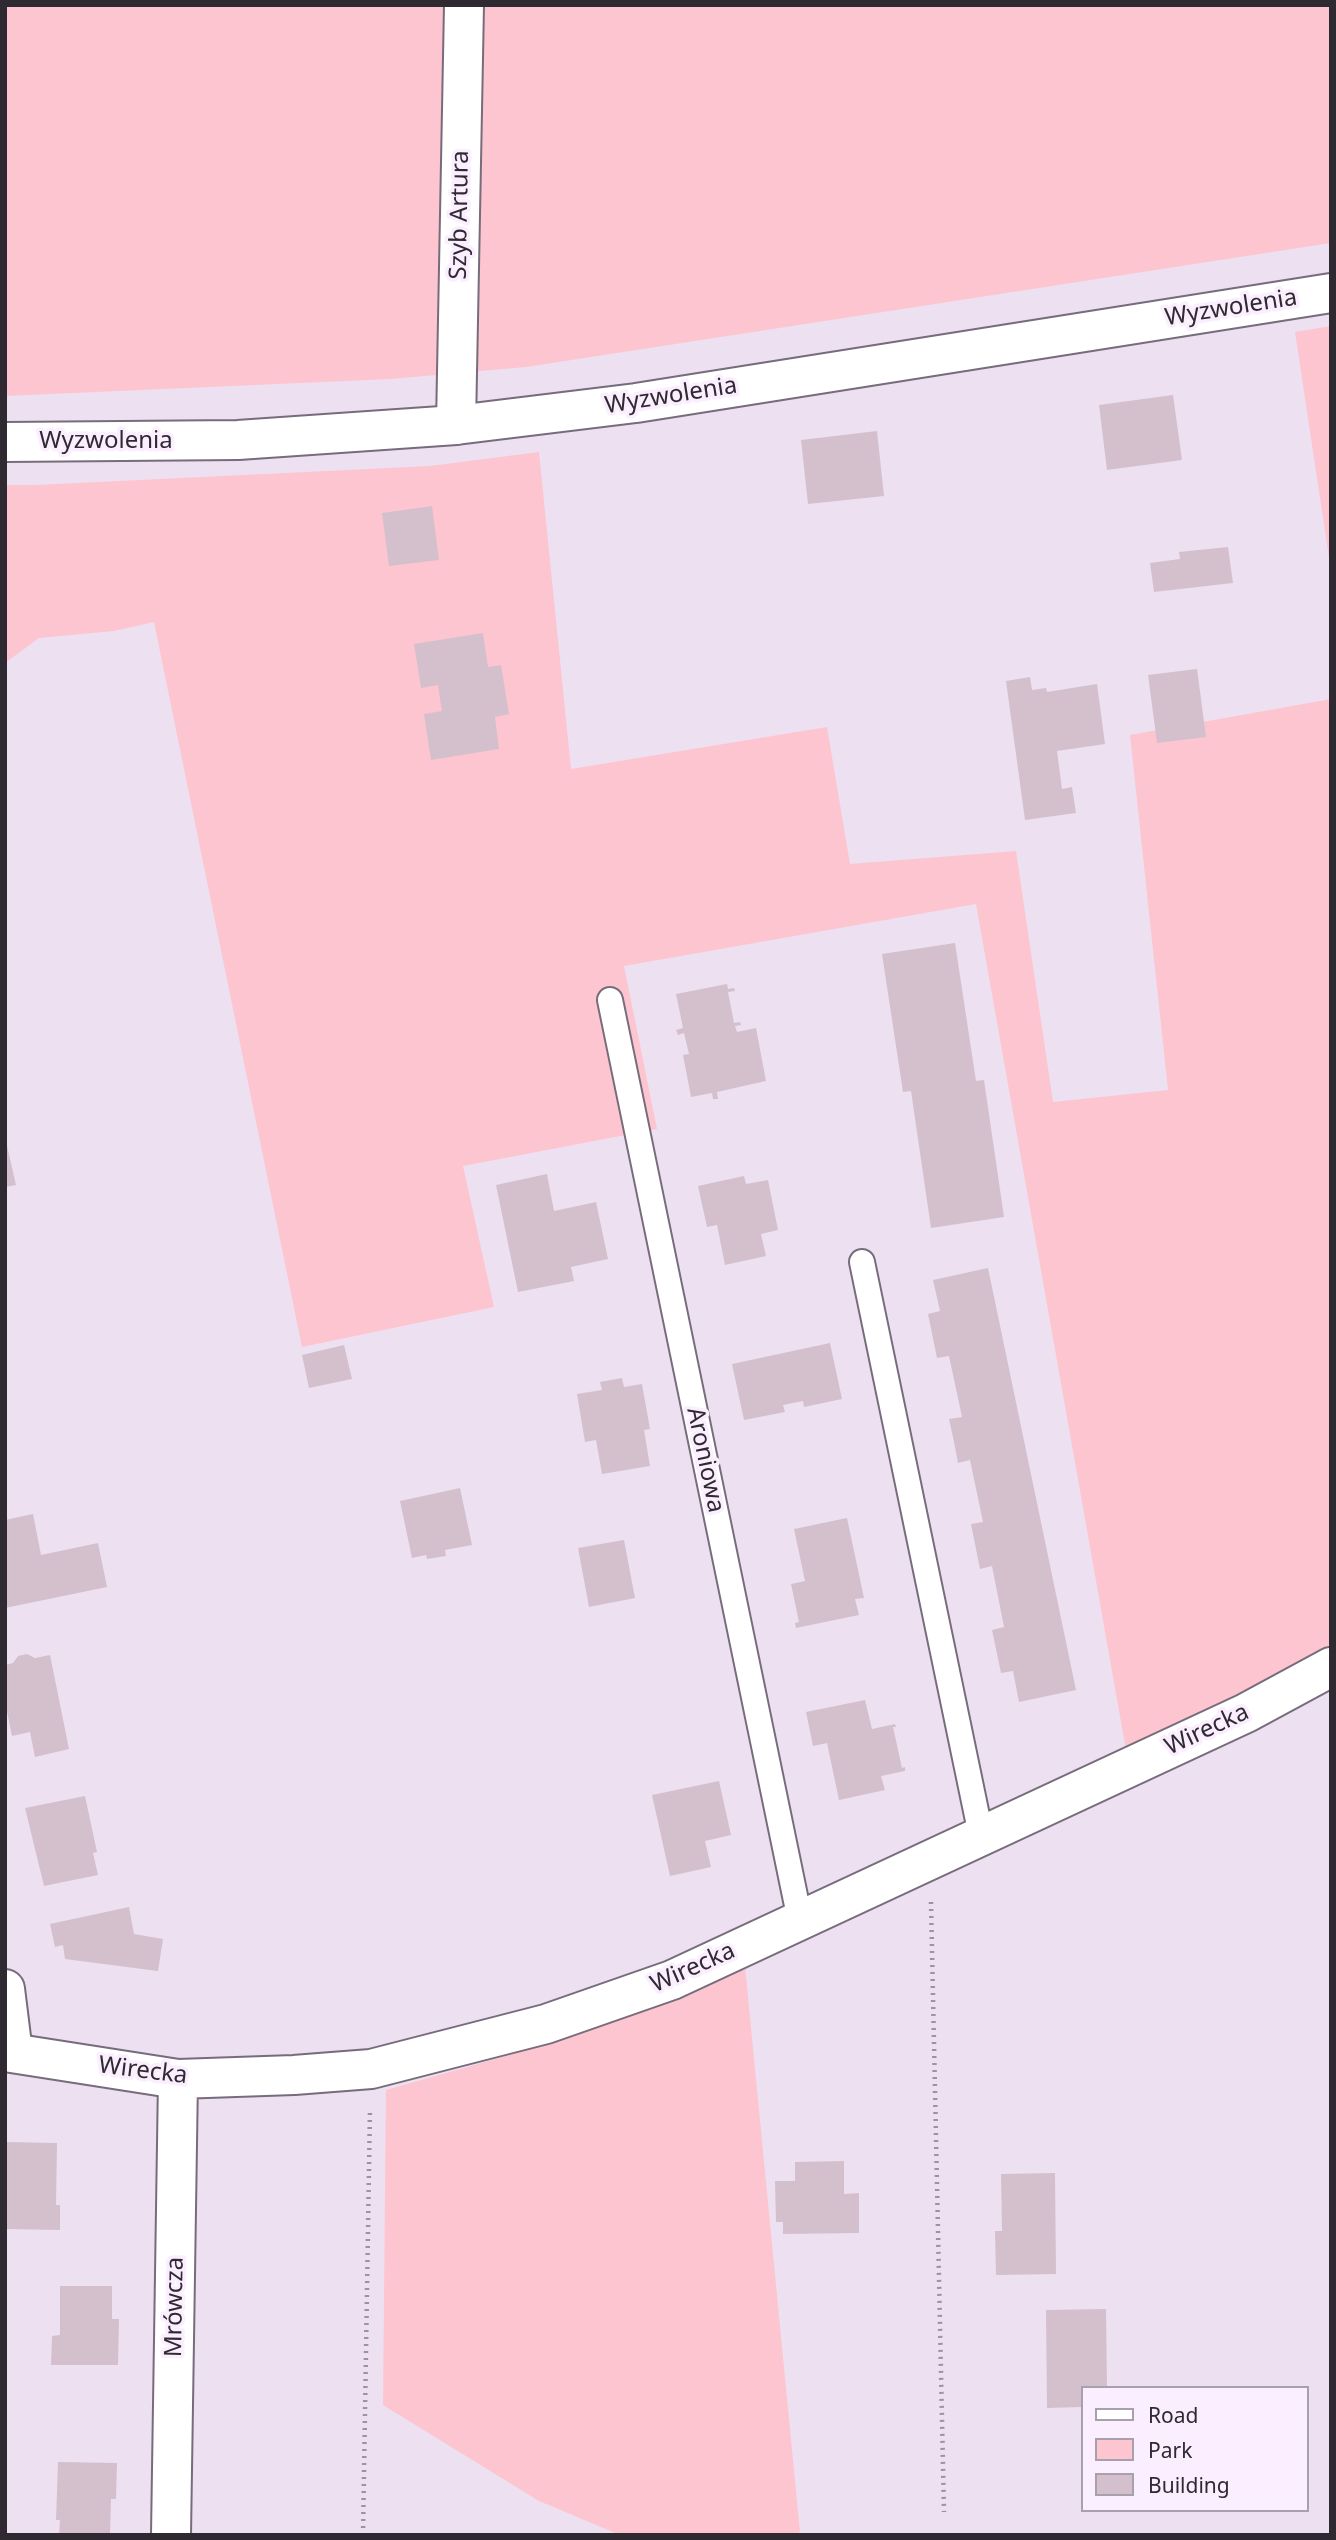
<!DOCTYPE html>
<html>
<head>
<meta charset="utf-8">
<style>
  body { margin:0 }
  #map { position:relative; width:1336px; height:2540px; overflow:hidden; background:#ede0f1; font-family:"Noto Sans",sans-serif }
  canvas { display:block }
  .frame { position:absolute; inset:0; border:7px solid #2f2a31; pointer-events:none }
  .legend { position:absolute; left:1081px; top:2386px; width:228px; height:126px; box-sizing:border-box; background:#faeeff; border:2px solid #a9a0ad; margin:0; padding:9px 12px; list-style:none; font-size:21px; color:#2f2a31 }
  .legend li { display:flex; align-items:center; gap:14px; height:35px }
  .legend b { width:35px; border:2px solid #a9a0ad }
</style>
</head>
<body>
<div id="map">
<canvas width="1336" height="2540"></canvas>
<div class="frame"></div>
<ul class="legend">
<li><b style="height:9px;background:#fff"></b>Road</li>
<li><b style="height:19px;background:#fdc5d0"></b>Park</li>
<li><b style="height:19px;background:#d4c0cc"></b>Building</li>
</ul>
</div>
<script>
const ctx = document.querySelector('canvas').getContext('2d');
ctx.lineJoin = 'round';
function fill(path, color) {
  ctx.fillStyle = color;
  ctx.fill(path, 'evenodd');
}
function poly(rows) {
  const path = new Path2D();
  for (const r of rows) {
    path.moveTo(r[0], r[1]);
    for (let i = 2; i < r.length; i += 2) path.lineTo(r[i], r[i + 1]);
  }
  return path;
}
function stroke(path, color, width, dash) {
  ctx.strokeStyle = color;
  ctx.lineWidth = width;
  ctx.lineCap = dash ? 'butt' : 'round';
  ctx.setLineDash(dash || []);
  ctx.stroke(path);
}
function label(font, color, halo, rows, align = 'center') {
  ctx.font = font + ' "Noto Sans",sans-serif';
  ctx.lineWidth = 7;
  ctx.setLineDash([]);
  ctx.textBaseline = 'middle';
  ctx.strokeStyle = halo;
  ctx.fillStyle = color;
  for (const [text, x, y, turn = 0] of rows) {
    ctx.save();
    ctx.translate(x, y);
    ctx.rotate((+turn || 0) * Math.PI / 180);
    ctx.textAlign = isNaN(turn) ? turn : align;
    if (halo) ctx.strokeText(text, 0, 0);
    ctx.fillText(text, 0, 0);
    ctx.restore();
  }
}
const green = poly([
  [5,5,1331,5,1331,243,526,367,391,379,5,396],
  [1331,326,1331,571,1295,332],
  [539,452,571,769,827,727,850,864,1016,851,1053,1102,1168,1090,1130,735,1331,699,1331,1644,1258,1688,1126,1750,976,904,624,966,657,1129,463,1166,494,1307,302,1347,154,622,114,631,39,638,5,663,5,485,36,485,430,466],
  [745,1966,800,2532,793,2535,620,2535,539,2501,383,2405,386,2090,559,2041]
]);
const building = poly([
  [1173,395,1182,460,1107,470,1099,405],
  [877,431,884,496,808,504,801,440],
  [432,506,439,560,389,566,382,513],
  [1228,547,1233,583,1154,592,1150,563,1180,559,1179,552],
  [483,633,488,667,501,665,509,714,495,717,499,749,431,760,424,714,442,711,440,699,438,685,421,688,414,644],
  [1197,669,1206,737,1157,743,1148,675],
  [1030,677,1032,690,1046,688,1047,692,1097,684,1105,744,1057,751,1062,789,1072,787,1076,813,1025,820,1006,681],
  [955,943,976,1081,984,1080,1004,1217,931,1228,911,1091,903,1092,882,954],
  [727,984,728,989,734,988,735,991,728,992,734,1023,740,1022,741,1025,735,1026,737,1032,756,1028,766,1081,717,1092,718,1099,713,1099,712,1093,691,1097,683,1055,689,1054,684,1033,678,1035,676,1030,683,1028,676,994],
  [5,1137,16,1185,5,1187],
  [547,1174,554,1211,596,1202,608,1259,571,1267,574,1281,518,1292,496,1185],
  [744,1176,746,1184,768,1180,778,1230,761,1234,766,1256,725,1265,717,1225,707,1227,698,1186],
  [988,1268,1076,1690,1019,1702,1013,1671,1001,1673,992,1630,1004,1627,992,1566,980,1569,971,1524,983,1522,970,1460,958,1463,954,1442,949,1419,962,1417,949,1356,937,1358,928,1314,940,1311,933,1280],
  [830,1343,842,1399,804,1407,803,1401,783,1405,785,1412,744,1420,732,1364],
  [344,1345,352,1379,309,1388,302,1355],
  [622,1378,624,1387,642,1384,650,1429,644,1430,650,1466,602,1474,596,1440,585,1442,577,1394,602,1390,600,1382],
  [460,1488,472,1545,445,1550,446,1556,427,1559,426,1555,412,1558,400,1501],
  [33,1514,41,1555,98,1543,107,1587,5,1608,5,1520],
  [847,1518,864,1598,855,1599,859,1615,796,1628,795,1623,799,1622,791,1584,805,1581,794,1529],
  [624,1540,635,1598,589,1607,578,1548],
  [27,1654,35,1658,50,1655,69,1749,35,1757,30,1732,12,1736,5,1702,5,1665,13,1663,18,1656],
  [865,1700,872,1729,895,1724,896,1727,893,1727,902,1768,905,1767,905,1771,881,1776,885,1790,839,1800,827,1743,813,1746,806,1712],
  [719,1781,731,1835,705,1841,711,1867,670,1876,652,1795],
  [85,1796,97,1852,93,1853,98,1875,44,1886,25,1808],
  [129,1907,134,1934,163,1939,158,1971,65,1959,63,1945,55,1947,50,1924],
  [5,2142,57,2143,56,2205,60,2205,60,2230,5,2229],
  [844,2161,844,2194,859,2193,859,2233,783,2234,783,2222,776,2222,775,2181,795,2181,795,2162],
  [1055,2173,1056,2274,996,2275,995,2231,1002,2231,1001,2174],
  [60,2286,112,2286,112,2319,119,2319,118,2365,51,2365,52,2336,60,2335],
  [1106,2309,1107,2388,1082,2388,1082,2407,1047,2408,1046,2310],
  [58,2462,117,2463,116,2499,111,2499,110,2535,59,2535,60,2520,56,2520]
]);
const path = poly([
  [931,1902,944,2512],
  [363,2535,370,2108]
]);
const service = poly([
  [610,1000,800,1920],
  [862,1262,981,1835]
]);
const minor = poly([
  [456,425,464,5],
  [5,1989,13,2053],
  [5,2052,178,2079,294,2075,371,2069,546,2024,672,1980,1246,1713,1331,1667],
  [171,2535,178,2079]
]);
const tertiary = poly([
  [5,442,238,440,456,425,636,403,1331,293]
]);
const streetNames = [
  ["Szyb Artura",460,215,-89],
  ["Wyzwolenia",1231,308,-9],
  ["Wyzwolenia",671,396,-9],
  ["Wyzwolenia",106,441],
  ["Aroniowa",705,1460,78],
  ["Wirecka",1207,1730,-25],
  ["Wirecka",693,1968,-24],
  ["Wirecka",143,2071,7],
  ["Mrówcza",175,2307,-89]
];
fill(green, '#fdc5d0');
fill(building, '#d4c0cc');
stroke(service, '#776c7b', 28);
stroke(minor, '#776c7b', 42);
stroke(tertiary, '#776c7b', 42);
stroke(path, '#9c939f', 4.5, [2, 5]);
stroke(service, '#fff', 24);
stroke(minor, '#fff', 38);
stroke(tertiary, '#fff', 38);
label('24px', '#2f2a31', '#faeeff', streetNames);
</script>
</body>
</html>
